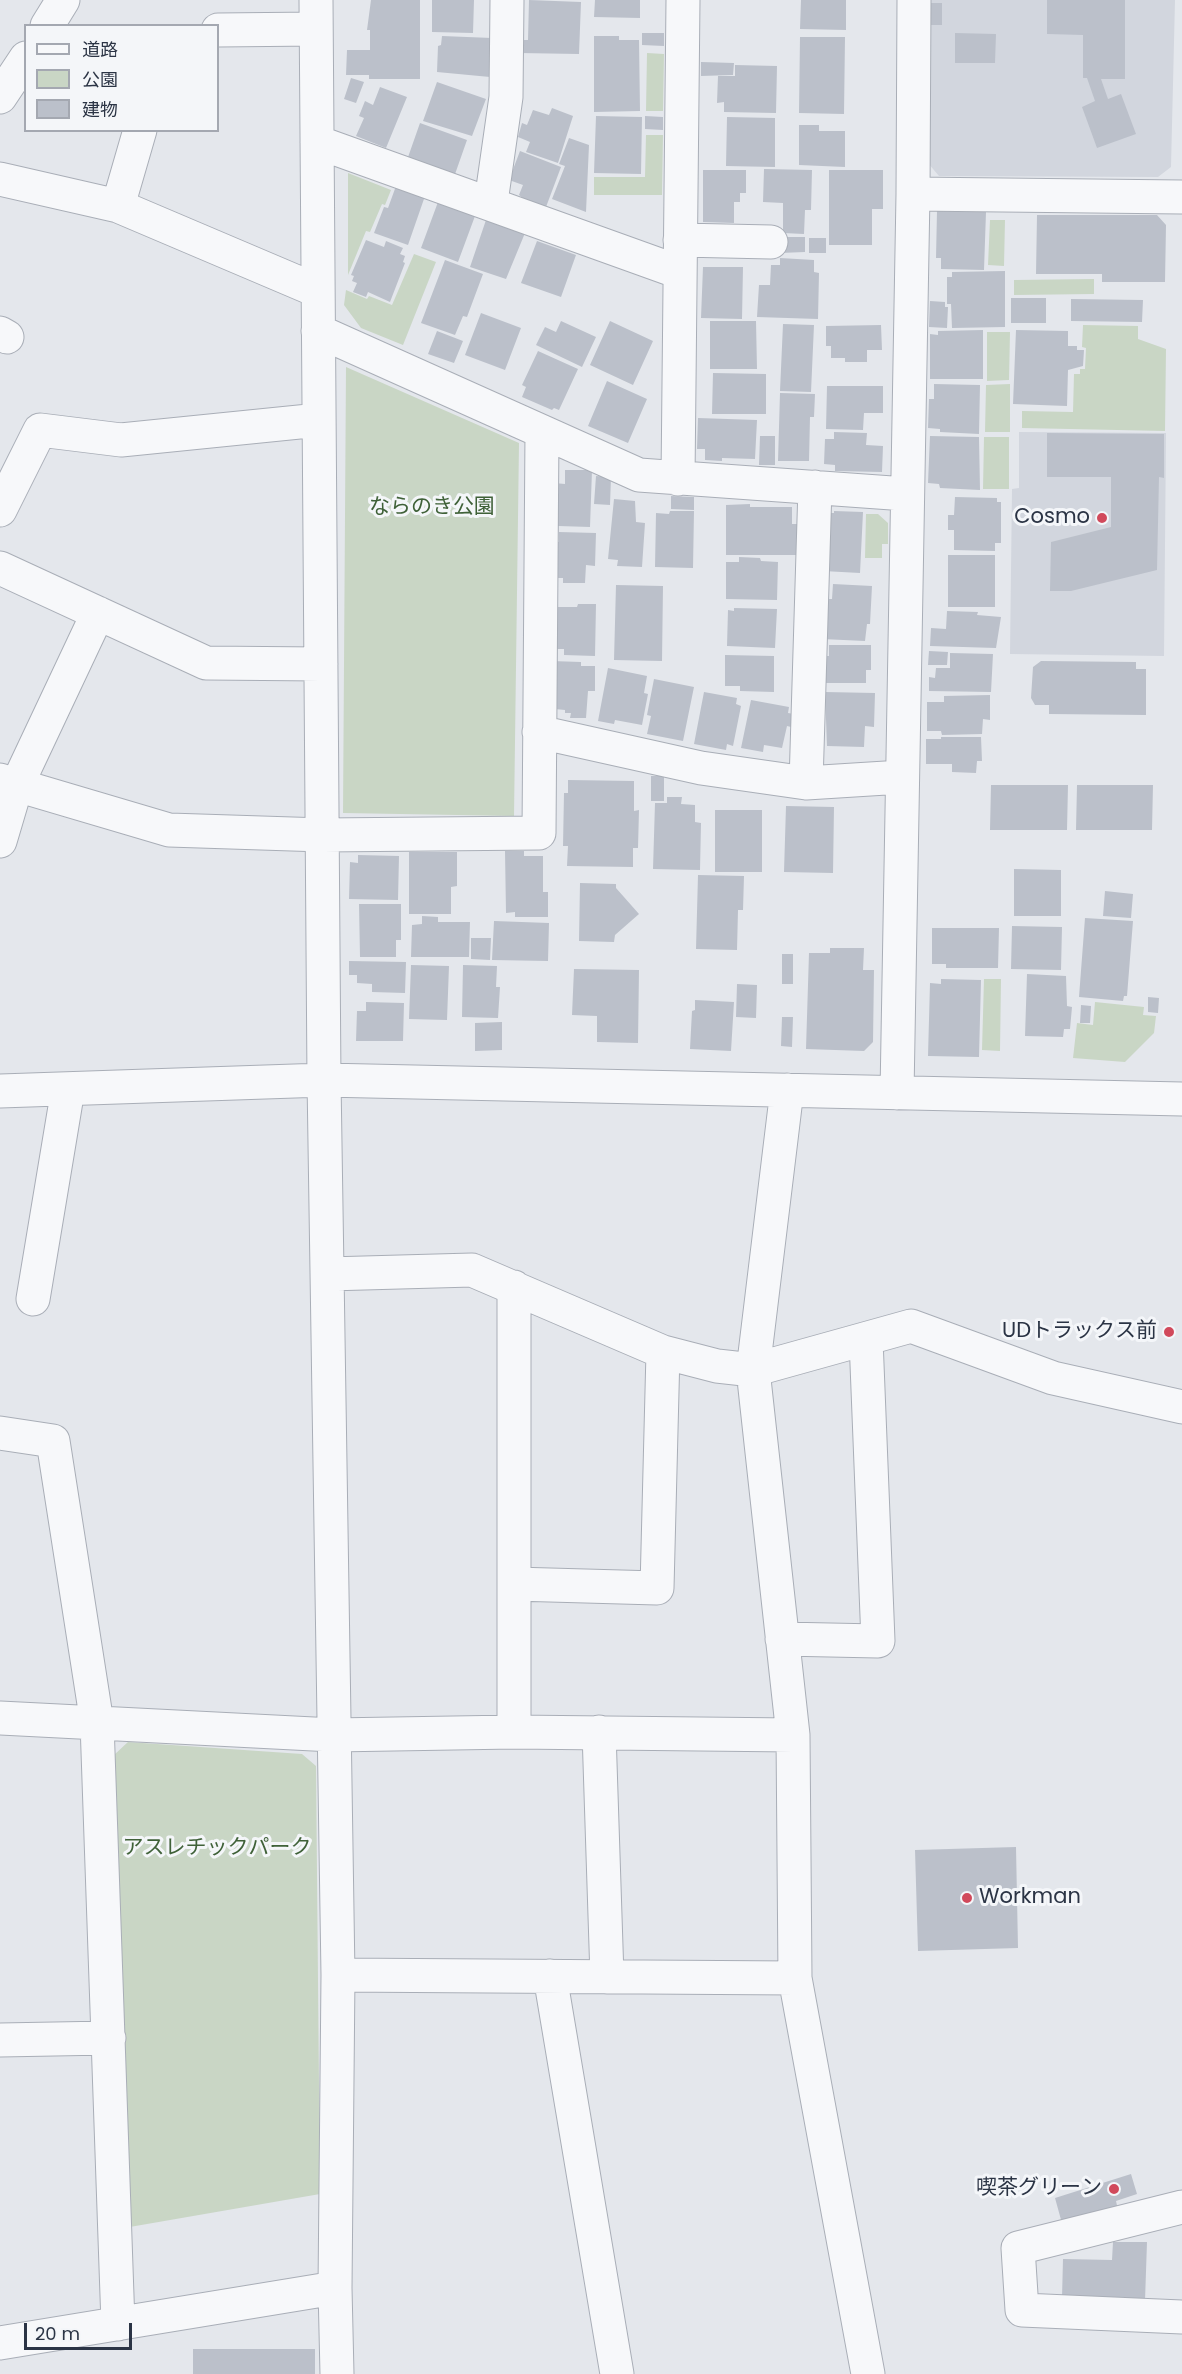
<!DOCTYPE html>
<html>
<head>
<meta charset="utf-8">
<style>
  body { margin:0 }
  #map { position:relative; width:1182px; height:2374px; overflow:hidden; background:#e4e7ec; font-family:Poppins,"Noto Sans JP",sans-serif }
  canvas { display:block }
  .legend { position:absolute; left:24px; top:24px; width:195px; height:108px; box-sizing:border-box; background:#f4f6f9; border:2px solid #a4a8b1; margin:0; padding:8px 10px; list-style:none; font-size:18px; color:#2b3445 }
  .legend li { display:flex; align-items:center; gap:12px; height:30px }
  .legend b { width:30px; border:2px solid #a4a8b1 }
  .scale { position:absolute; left:24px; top:2323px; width:108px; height:27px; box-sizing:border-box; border:3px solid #2b3445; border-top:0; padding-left:8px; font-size:18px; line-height:21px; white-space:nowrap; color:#2b3445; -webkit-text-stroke:4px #f4f6f9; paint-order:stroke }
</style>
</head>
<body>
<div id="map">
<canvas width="1182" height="2374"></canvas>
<ul class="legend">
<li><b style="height:8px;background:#f7f8fa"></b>道路</li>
<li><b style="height:16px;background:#c9d6c5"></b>公園</li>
<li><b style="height:16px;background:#bbc0ca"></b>建物</li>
</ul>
<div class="scale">20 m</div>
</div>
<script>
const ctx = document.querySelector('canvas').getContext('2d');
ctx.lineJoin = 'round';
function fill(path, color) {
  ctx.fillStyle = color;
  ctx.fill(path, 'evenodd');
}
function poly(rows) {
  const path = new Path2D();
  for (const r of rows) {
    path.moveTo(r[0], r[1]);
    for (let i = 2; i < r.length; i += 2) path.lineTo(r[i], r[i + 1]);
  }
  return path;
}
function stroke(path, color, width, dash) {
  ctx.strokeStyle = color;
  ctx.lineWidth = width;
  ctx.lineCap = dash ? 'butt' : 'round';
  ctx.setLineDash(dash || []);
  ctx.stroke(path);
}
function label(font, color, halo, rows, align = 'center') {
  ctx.font = font + ' Poppins,"Noto Sans JP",sans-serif';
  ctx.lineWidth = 6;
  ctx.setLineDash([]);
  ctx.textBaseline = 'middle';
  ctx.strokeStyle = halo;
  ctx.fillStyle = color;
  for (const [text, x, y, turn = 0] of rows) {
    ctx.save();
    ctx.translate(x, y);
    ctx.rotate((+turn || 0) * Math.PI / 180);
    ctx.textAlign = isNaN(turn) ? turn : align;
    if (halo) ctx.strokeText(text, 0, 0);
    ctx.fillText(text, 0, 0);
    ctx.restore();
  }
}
const built = poly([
  [931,0,1175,0,1171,167,1158,177,939,176,928,163],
  [1019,432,1166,433,1164,656,1010,654,1012,489,1019,488]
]);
const green = poly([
  [647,53,664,54,663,111,646,111],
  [646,135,663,135,662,195,594,195,594,177,645,177],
  [348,173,391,190,385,205,382,204,370,232,366,231,348,275],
  [990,220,1005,220,1004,266,988,265],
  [414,254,436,262,403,345,361,328,344,305,346,290,367,299,369,296,392,305],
  [1094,279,1094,294,1014,295,1014,280],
  [1083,325,1138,326,1138,339,1166,349,1165,431,1022,428,1022,411,1073,412,1074,374,1080,374,1080,369,1085,369,1086,348,1082,347],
  [987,332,1010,332,1009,380,987,381],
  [346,367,519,443,514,816,343,813],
  [1010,384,1010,432,985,432,986,385],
  [984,437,1009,437,1009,489,983,489],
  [866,514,878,514,888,523,888,544,882,544,882,558,865,558],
  [984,979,1001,979,1000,1051,982,1050],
  [1095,1002,1144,1007,1143,1015,1156,1016,1154,1033,1125,1062,1073,1058,1077,1023,1093,1025],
  [128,1742,302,1754,316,1766,320,2194,124,2228,114,1755]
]);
const building = poly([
  [371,0,420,0,420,79,369,79,369,75,346,75,347,50,370,50,370,30,367,30],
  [432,0,474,0,473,33,432,32],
  [529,0,581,2,579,54,519,53,519,40,528,40],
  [595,0,640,0,640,18,594,17],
  [801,0,846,0,846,30,800,29],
  [1047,0,1125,0,1125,79,1101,79,1108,99,1121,94,1136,134,1097,148,1082,107,1095,101,1087,78,1083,78,1083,35,1047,34],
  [931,3,942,3,942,25,931,25],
  [642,33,664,33,664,46,642,45],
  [955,33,996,34,995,63,955,63],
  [442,36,492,38,490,77,437,72,438,46,441,45],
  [594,36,619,36,619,40,639,40,640,111,594,112],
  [800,37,845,37,844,114,799,113],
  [701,62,734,63,733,75,701,76],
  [735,65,777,66,776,113,724,112,724,102,717,103,718,76,735,76],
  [351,78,364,82,356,103,344,99],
  [437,82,486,99,472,136,423,121],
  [380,87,407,97,386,148,356,136,364,118,359,116,365,101,373,105],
  [552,108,573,116,558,163,526,152,530,142,518,137,522,123,527,125,533,110,549,115],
  [596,116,642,117,641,174,594,173],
  [645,116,663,117,663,130,645,129],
  [727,117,775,118,775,167,726,166],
  [420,123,467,140,454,177,407,160],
  [799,125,819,125,819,131,845,131,845,167,799,165],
  [569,138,589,145,586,212,552,199,565,166,559,164],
  [520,151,561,167,546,207,524,199,519,195,523,185,509,180],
  [764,169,812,170,811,210,805,210,804,234,783,233,783,203,763,202],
  [703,170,746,170,746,193,740,193,740,202,734,202,734,223,703,222],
  [829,170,883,170,883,209,872,209,872,245,829,245],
  [396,186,425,196,408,245,374,233,384,207,388,208],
  [438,202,475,216,458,262,421,248],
  [937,211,986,212,984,270,941,269,941,258,936,258],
  [1037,215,1157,215,1166,225,1165,282,1102,282,1102,274,1036,274],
  [486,220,525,233,506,279,470,267],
  [779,237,805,237,805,252,780,253],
  [809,238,826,238,826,253,809,253],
  [366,240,384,247,386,241,403,248,400,254,405,256,403,262,405,263,390,302,368,292,366,297,353,292,357,283,352,281,354,276,351,275],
  [537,241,576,255,561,297,521,283],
  [780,258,814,260,814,272,819,273,818,319,757,317,759,285,770,285,771,265,780,265],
  [445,260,483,274,467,317,463,316,455,335,421,323],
  [703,267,743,267,742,319,701,318],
  [1005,271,1005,327,952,328,951,304,947,304,947,277,952,277,952,272],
  [1011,298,1046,298,1046,323,1011,323],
  [1071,299,1143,300,1142,322,1071,321],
  [930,301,945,302,945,307,948,307,947,328,929,327],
  [481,313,521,328,505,370,465,355],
  [561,321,596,337,582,367,536,345,545,327,556,332],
  [610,321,653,341,633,385,590,365],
  [710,321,756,321,757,369,710,369],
  [783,324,814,325,811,392,780,391],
  [881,325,882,350,867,350,867,362,845,362,845,358,831,358,831,346,826,346,826,326],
  [983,330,983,379,930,379,930,334,938,335,938,331],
  [1016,330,1068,331,1068,346,1077,346,1077,350,1084,350,1083,366,1068,370,1067,406,1013,404],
  [437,331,463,341,454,363,428,354],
  [538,351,578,369,559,410,554,408,552,410,522,397,526,387,522,385],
  [713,373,766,374,766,414,712,414],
  [607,381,647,399,628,443,588,426],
  [934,384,980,385,979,434,940,432,940,429,928,428,929,399,934,399],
  [827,386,883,386,883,413,864,413,863,430,826,429],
  [780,393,815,394,814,417,810,417,809,461,778,461],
  [698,418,757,420,755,459,722,458,722,461,705,460,705,449,697,449],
  [834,432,867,433,866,445,883,446,882,472,835,471,835,465,824,464,825,439,834,439],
  [1047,433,1164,434,1164,478,1159,477,1157,570,1071,591,1050,591,1051,542,1111,527,1111,477,1047,477],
  [760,436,775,436,775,465,759,465],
  [930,436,979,437,980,490,940,488,939,484,928,483],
  [565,470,592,470,590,527,558,526,554,483,565,484],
  [596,476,611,477,610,505,594,504],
  [671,496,694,497,694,510,671,509],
  [955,497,997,498,997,502,1001,502,1001,543,995,543,995,551,954,550,954,530,948,530,948,515,954,515],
  [614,499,635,501,636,522,645,523,642,567,617,566,618,560,608,559],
  [750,504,750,507,792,507,792,524,798,524,799,555,726,555,726,505],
  [670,511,694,511,693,568,655,567,656,513,669,514],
  [834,511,863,512,860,573,823,571,826,513,834,513],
  [559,532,596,533,595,566,586,565,585,583,563,583,563,578,556,578,553,542,559,542],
  [948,555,995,555,995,607,948,607],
  [739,557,760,558,761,561,778,562,777,600,726,599,726,562,739,562],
  [833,584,872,586,870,624,867,624,865,641,822,639,824,599,832,599],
  [616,585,663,586,662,661,614,660],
  [578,604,596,604,595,656,564,655,564,649,555,649,555,607,577,607],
  [734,608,777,609,775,648,727,646,728,610,734,611],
  [947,611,978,612,977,615,1001,617,996,648,930,646,931,628,946,629],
  [829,645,871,645,871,670,866,670,866,683,824,683,825,656,829,656],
  [929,651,948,652,947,665,928,665],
  [950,653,993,654,991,692,929,691,929,677,935,678,936,668,950,668],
  [725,655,774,656,774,692,740,691,740,686,725,686],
  [551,661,581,662,581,666,595,666,595,691,588,691,586,718,570,718,571,713,565,713,565,710,555,709],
  [1041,661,1136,662,1136,669,1146,669,1146,715,1049,714,1049,705,1035,705,1031,698,1033,667],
  [608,668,647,676,644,693,648,694,642,725,615,720,614,724,598,721],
  [654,679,694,687,683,741,647,734,651,716,647,715],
  [704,692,737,698,736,704,741,706,733,746,727,744,726,750,694,744],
  [825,692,875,693,874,727,865,726,864,747,827,746],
  [990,695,990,720,983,719,982,734,942,735,941,731,927,731,927,702,944,702,944,696],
  [751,700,789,707,788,713,794,714,791,727,787,726,782,748,764,745,763,752,741,748],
  [941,737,981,737,982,761,977,761,976,773,952,772,952,764,926,764,926,739,941,739],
  [651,776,664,776,664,801,651,801],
  [568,780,634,781,634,811,639,810,638,848,633,848,633,867,567,866,568,846,563,846,564,793,568,793],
  [991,785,1068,785,1067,830,990,830],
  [1077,785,1153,785,1152,830,1076,830],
  [667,797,682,797,681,804,695,805,695,822,701,823,700,870,653,869,655,803,667,803],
  [786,806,834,807,833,873,784,872],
  [715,810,762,810,762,872,715,872],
  [505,851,524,851,524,856,543,856,543,892,548,892,548,917,515,917,515,912,506,913],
  [409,852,457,852,457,886,451,887,451,914,409,914],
  [358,855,399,856,398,900,349,899,350,862,358,863],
  [1014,869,1061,870,1061,916,1014,916],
  [698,875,744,876,743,910,738,910,737,950,696,949],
  [580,883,616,884,616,888,639,914,615,935,614,942,579,941],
  [1105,891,1133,894,1131,918,1103,916],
  [359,904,401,904,401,940,396,940,396,957,360,957],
  [422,916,438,917,438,922,470,922,469,957,411,957,412,925,422,924],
  [1085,918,1133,921,1127,996,1124,996,1123,1001,1079,997],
  [494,921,549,923,548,961,492,960],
  [1012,926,1062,927,1061,970,1011,969],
  [932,928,999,928,998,968,946,968,946,964,932,964],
  [471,938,491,938,490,960,471,959],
  [830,948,864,948,863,970,874,970,873,1042,864,1051,806,1049,809,953,830,953],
  [782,954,793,954,793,984,782,984],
  [349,961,406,962,405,993,372,992,372,984,357,983,357,975,349,975],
  [411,965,449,966,447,1020,409,1019],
  [463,965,497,966,496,987,500,987,498,1018,462,1017],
  [574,969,639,970,638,1043,597,1042,597,1016,572,1015],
  [1027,974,1066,976,1067,1006,1072,1007,1070,1029,1064,1029,1063,1037,1025,1036],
  [941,979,981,980,979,1057,928,1056,930,983,941,984],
  [737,984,757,985,756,1018,736,1017],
  [1148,997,1159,998,1158,1013,1148,1012],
  [695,1000,734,1002,731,1051,690,1049,692,1011,695,1010],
  [366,1002,404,1003,403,1041,356,1041,357,1011,366,1011],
  [1081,1005,1091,1006,1090,1023,1080,1023],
  [782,1017,793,1017,792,1047,781,1046],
  [502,1022,502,1050,475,1051,475,1023],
  [1016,1847,1018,1948,918,1951,915,1850],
  [1131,2174,1137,2194,1116,2201,1118,2210,1063,2227,1055,2198],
  [1113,2242,1147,2242,1145,2301,1062,2298,1063,2259,1112,2260],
  [193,2349,315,2349,315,2374,193,2374]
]);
const minor = poly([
  [316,0,324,1080,338,1975,335,2288,337,2374],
  [47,26,63,0],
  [218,30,316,29],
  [0,97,26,58],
  [317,142,679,272],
  [0,179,118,206,318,291],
  [913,194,1182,197],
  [491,202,506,97,507,0],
  [118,206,140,130],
  [680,240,771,242],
  [318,331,639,475,906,494],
  [0,333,7,337],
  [678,479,683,0],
  [0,510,40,430,121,440,319,420],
  [0,568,206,663,321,664],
  [539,732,701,768,806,783,902,777],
  [0,780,169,830,323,835,539,833,542,432],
  [806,783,815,487],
  [0,841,16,787,98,613],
  [787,1090,753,1370,793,1735,795,1978,868,2374],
  [0,1091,324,1080,1182,1099],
  [897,1093,913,194,914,0],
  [328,1274,472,1270,663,1352,717,1366,753,1370,911,1326,1053,1378,1182,1407],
  [514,1287,514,1732],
  [33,1299,68,1089],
  [0,1433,53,1441,97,1723,118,2324],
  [514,1584,657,1588,663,1352],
  [782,1639,878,1641,866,1339],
  [0,1718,333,1735,514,1732,793,1735],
  [599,1732,607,1977],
  [338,1975,795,1978],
  [550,1976,617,2374],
  [0,2040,109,2038],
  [1182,2207,1018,2248,1022,2310,1182,2317],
  [0,2343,335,2288]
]);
const markers = [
  [1102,518,6,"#d1495b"],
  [1169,1332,6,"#d1495b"],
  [967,1898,6,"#d1495b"],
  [1114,2189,6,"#d1495b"]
];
const parkNames = [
  ["ならのき公園",432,508],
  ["アスレチックパーク",217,1849]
];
const poiNames = [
  ["Cosmo",1090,518],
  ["UDトラックス前",1157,1332],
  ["Workman",979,1898,"left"],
  ["喫茶グリーン",1102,2189]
];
fill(built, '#d2d6de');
fill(green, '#c9d6c5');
fill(building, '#bbc0ca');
stroke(minor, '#a9aeb7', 35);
stroke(minor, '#f7f8fa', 33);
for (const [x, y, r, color] of markers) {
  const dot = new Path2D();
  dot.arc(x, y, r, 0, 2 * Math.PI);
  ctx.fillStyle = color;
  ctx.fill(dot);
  stroke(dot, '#f4f6f9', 2);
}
label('21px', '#3f6138', '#f4f6f9', parkNames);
label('21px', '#2b3445', '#f4f6f9', poiNames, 'right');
</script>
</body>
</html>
